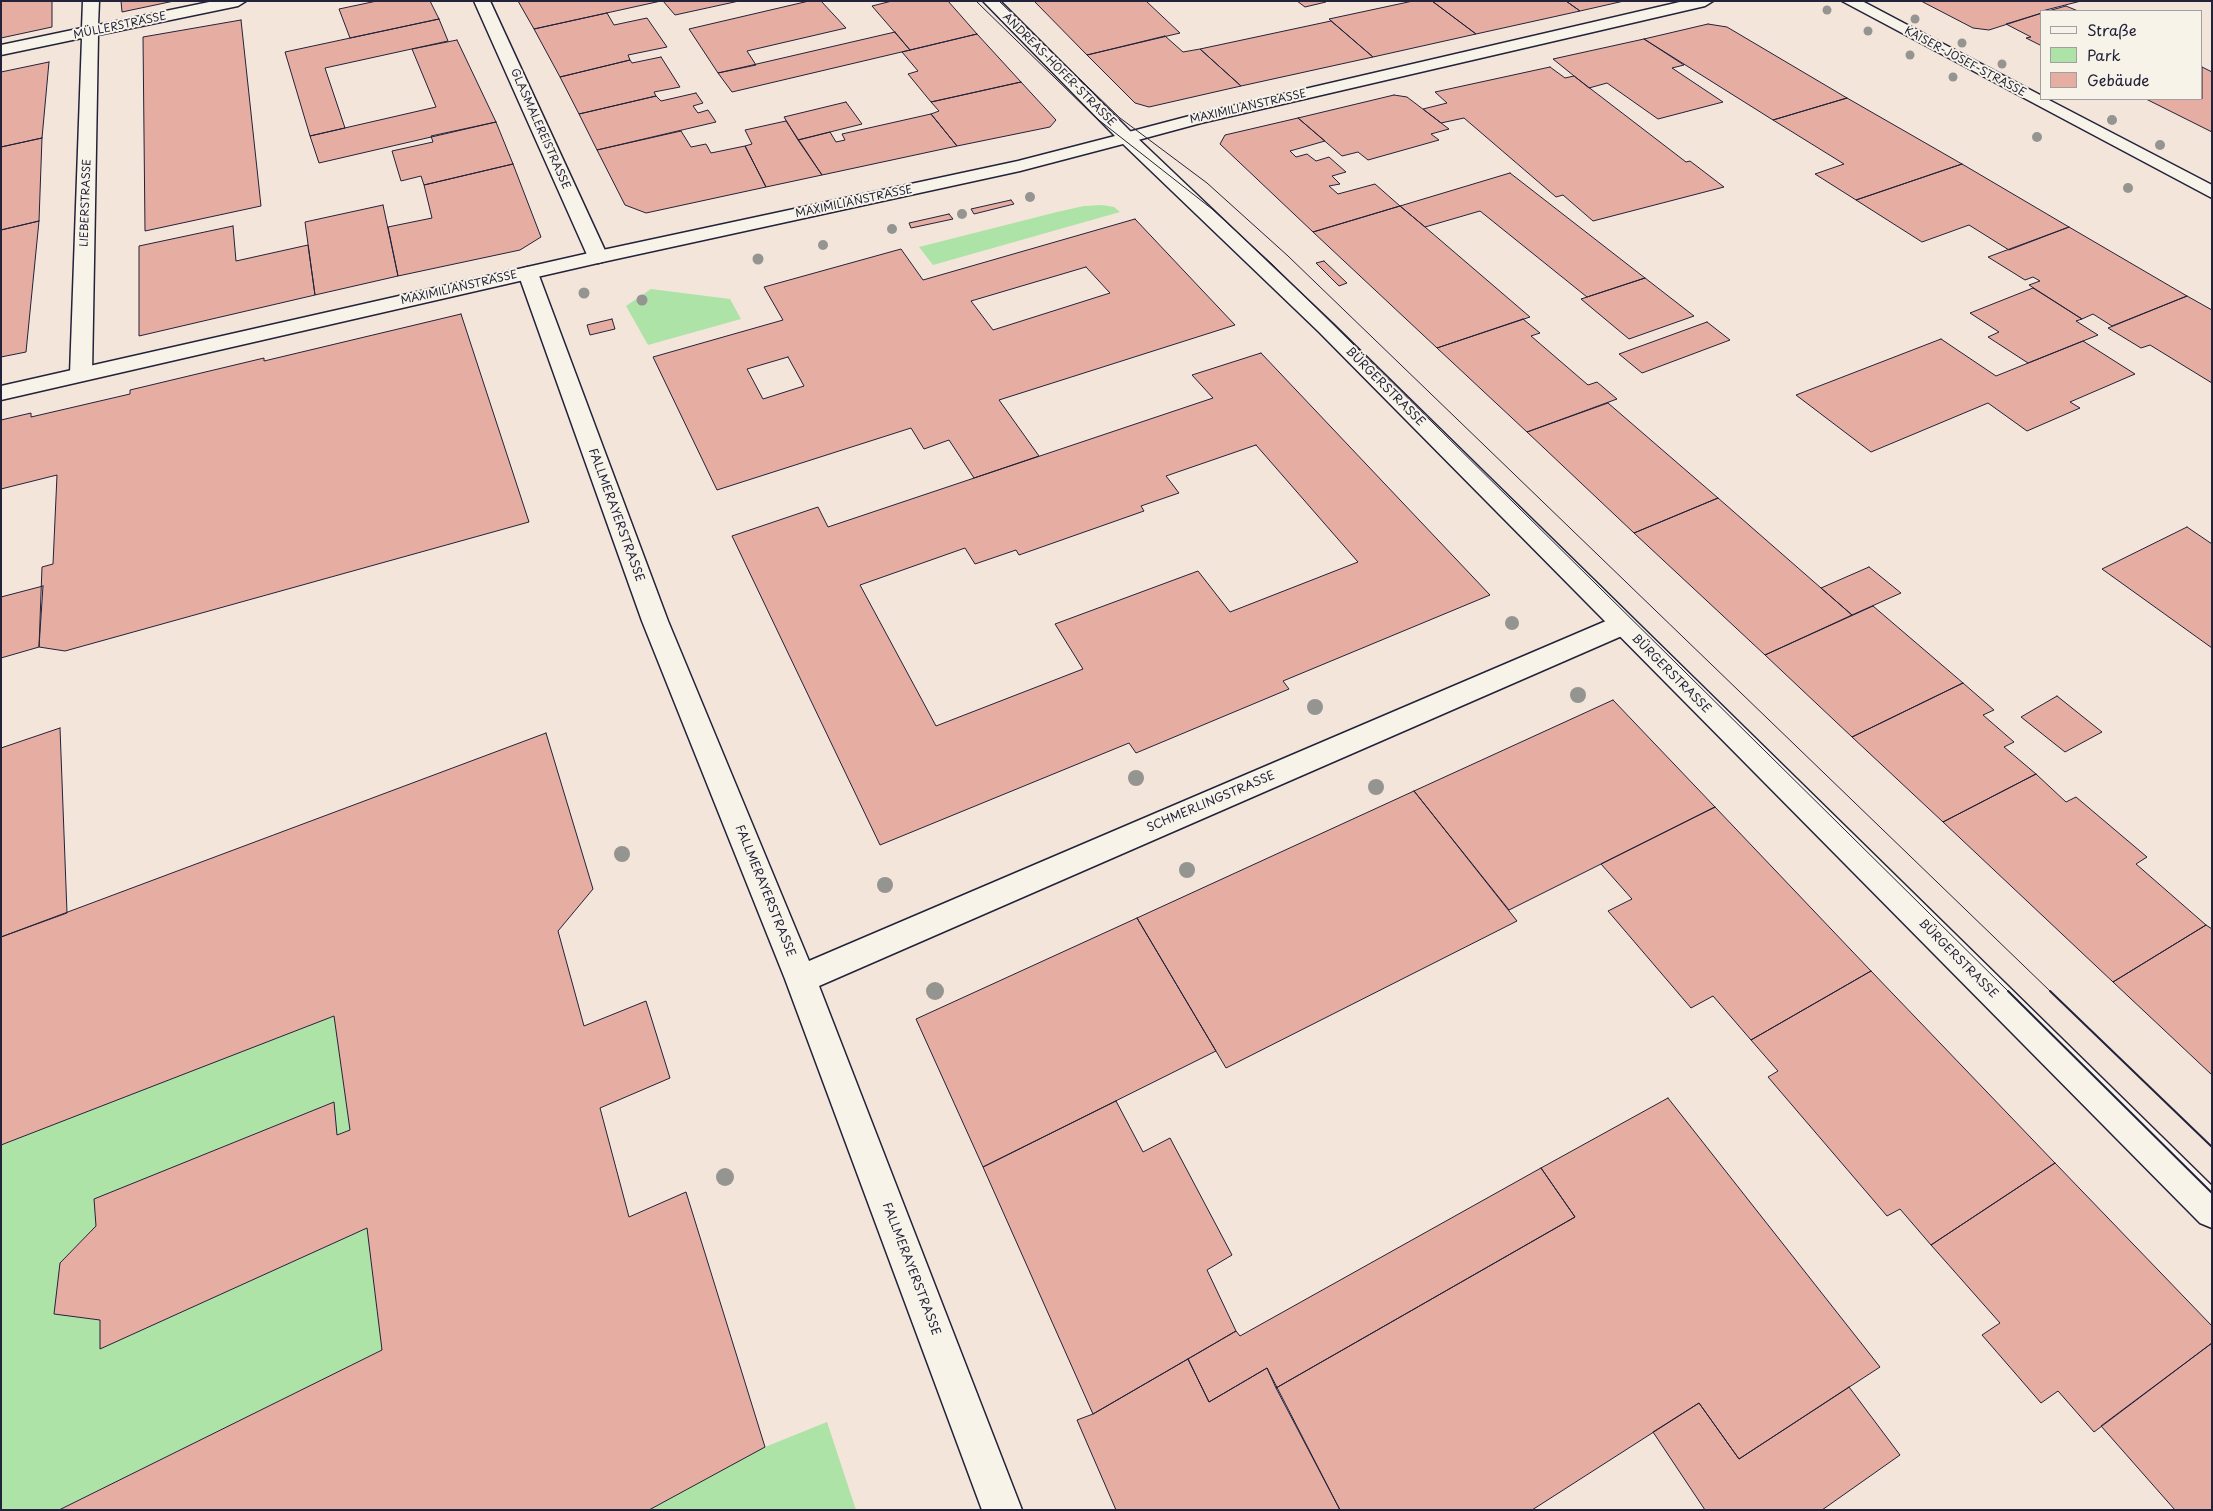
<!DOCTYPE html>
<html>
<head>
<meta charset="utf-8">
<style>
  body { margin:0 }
  #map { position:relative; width:2213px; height:1511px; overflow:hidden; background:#f4e5da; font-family:"Playpen Sans",sans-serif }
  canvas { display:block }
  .frame { position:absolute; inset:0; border:2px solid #22223b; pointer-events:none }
  .legend { position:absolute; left:2040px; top:10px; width:162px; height:90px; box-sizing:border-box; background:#f7f3e8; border:1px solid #a29fa3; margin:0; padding:6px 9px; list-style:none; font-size:15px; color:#22223b }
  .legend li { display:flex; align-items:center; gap:10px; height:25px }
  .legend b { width:25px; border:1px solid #a29fa3 }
</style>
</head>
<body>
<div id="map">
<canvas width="2213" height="1511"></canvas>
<div class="frame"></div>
<ul class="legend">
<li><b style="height:6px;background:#f7f3e8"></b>Straße</li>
<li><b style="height:14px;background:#ade3a6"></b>Park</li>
<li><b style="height:14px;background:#e6ada2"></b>Gebäude</li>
</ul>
</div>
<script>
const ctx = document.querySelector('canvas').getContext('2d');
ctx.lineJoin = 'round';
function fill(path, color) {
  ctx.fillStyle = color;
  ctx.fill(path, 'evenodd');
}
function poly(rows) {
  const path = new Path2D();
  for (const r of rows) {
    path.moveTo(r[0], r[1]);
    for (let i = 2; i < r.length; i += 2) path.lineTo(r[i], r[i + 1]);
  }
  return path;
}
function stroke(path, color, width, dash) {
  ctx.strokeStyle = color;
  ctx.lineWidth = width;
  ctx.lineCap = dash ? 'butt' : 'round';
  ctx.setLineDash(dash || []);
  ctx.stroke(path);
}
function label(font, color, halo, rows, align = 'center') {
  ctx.font = font + ' "Playpen Sans",sans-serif';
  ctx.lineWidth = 4;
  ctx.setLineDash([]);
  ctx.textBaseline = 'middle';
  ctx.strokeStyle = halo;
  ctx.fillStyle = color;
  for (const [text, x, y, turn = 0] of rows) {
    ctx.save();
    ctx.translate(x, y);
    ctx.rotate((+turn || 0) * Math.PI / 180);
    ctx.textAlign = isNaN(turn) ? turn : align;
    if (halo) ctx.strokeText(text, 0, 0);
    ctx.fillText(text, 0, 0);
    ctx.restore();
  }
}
const green = poly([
  [1102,205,1114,207,1120,212,933,265,919,247,1057,212,1084,206],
  [651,289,730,299,741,319,648,345,626,306],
  [334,1016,350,1130,337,1135,333,1102,94,1199,96,1226,60,1263,55,1314,100,1320,100,1349,367,1228,382,1350,59,1510,1,1510,1,1145],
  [827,1422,856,1510,649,1510,765,1447]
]);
const building = poly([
  [1,1,52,1,52,27,1,38,1,1],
  [121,1,174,1,122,12,121,1],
  [377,1,430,1,439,19,350,38,339,9,377,1],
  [518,1,661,1,534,29,518,1],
  [663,1,739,1,675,15,663,1],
  [809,1,821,1,846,28,747,51,756,65,718,73,689,29,809,1],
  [892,1,948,1,977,34,910,50,872,6,892,1],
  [1034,1,1146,1,1180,33,1087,55,1034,1],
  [1297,1,1326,1,1326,2,1305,7,1297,1],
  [1413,1,1432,1,1476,34,1373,57,1329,19,1413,1],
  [1432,1,1566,1,1580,11,1476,34,1432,1],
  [1566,1,1624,1,1580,11,1566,1],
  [1921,1,2081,1,2042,11,2042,13,1989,30,1973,28,1921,1],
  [2066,6,2078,11,2048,11,2066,6],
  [607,13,614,25,647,18,667,47,628,55,630,60,560,77,534,29,607,13],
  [2042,13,2042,46,2026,38,2031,37,2006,24,2042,13],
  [439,19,448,41,325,68,345,128,310,136,285,52,439,19],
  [241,20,261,206,145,231,143,37,241,20],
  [1331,21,1373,57,1241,86,1200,49,1331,21],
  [1708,24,1727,27,1847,98,1773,120,1644,39,1708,24],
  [895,32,910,50,732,92,718,73,895,32],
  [977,34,1021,82,931,102,908,74,918,71,902,52,977,34],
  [1165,36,1183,52,1200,49,1241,86,1149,107,1135,103,1087,55,1165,36],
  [1644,39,1684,65,1672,68,1723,102,1658,119,1607,83,1589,88,1553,59,1644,39],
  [457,40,496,122,319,163,310,136,436,107,412,49,457,40],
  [661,57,680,87,654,92,656,96,579,114,560,77,630,60,632,63,661,57],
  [49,62,42,138,1,147,1,72,49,62],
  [1550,67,1565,78,1574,76,1686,162,1690,161,1724,187,1593,221,1563,195,1556,197,1464,118,1441,123,1423,109,1447,103,1435,92,1550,67],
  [2202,67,2212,72,2212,132,2146,99,2202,99,2202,67],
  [1021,82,1056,120,1050,127,957,146,931,114,939,111,931,102,1021,82],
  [696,93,703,103,693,106,698,113,708,110,716,122,597,150,579,114,656,96,661,101,696,93],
  [1394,95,1407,97,1449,129,1431,134,1439,140,1368,160,1358,152,1342,156,1298,118,1394,95],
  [1847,98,1962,164,1856,200,1815,174,1844,164,1773,120,1847,98],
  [846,102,862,124,798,140,784,117,846,102],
  [931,114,957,146,822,175,798,140,830,132,836,142,845,140,842,134,931,114],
  [1298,118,1325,141,1290,151,1296,157,1307,154,1316,161,1329,157,1346,172,1332,176,1340,184,1329,186,1338,194,1375,184,1400,206,1313,232,1220,144,1225,135,1298,118],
  [786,121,822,175,766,187,745,146,752,144,745,130,786,121],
  [496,122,513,164,424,185,421,176,401,181,392,151,433,142,431,136,496,122],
  [681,131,691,147,706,144,711,153,745,146,766,187,646,213,625,205,597,150,681,131],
  [42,138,39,221,1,230,1,147,42,138],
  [513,164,541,237,520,250,398,276,388,227,432,218,424,185,513,164],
  [1962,164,2069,227,2009,250,1969,225,1922,242,1856,200,1962,164],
  [1510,173,1645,278,1587,297,1480,211,1425,227,1400,206,1510,173],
  [1011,200,1014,204,974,214,971,209,1011,200],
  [383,205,398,276,315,295,305,222,383,205],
  [1400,206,1425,227,1530,317,1437,348,1313,232,1400,206],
  [949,214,953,219,911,228,909,223,949,214],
  [1135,219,1235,325,999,400,1039,456,974,478,949,440,924,449,911,428,717,490,653,357,783,320,764,287,901,249,923,280,1135,219],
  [1086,267,1110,293,993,330,971,301,1086,267],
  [788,357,804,386,763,399,747,369,788,357],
  [39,221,26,352,1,357,1,230,39,221],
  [233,226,236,261,308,245,315,295,139,336,139,246,233,226],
  [2069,227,2187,296,2112,326,2093,314,2082,319,2029,285,2040,281,2033,277,2025,280,1988,257,2069,227],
  [1324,261,1347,283,1339,286,1316,263,1324,261],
  [1645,278,1694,316,1629,339,1581,299,1645,278],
  [2033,288,2082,319,2076,321,2098,335,2028,363,1988,337,1999,332,1970,313,2033,288],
  [2187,296,2212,310,2212,383,2150,345,2141,348,2108,328,2187,296],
  [461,314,529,522,65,651,39,647,42,567,53,564,57,475,1,489,1,420,31,413,31,417,130,394,130,390,264,358,264,361,461,314],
  [612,319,615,329,590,335,587,325,612,319],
  [1523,319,1540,333,1531,336,1588,385,1597,382,1617,399,1527,432,1437,348,1523,319],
  [1707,322,1730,340,1642,373,1619,354,1707,322],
  [1941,339,1996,376,2083,341,2135,374,2070,402,2080,408,2027,431,1988,403,1871,452,1796,395,1941,339],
  [1261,353,1490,595,1283,681,1289,689,1136,753,1129,743,880,845,732,536,818,507,828,527,1213,398,1192,375,1261,353],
  [1256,445,1358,562,1230,612,1198,571,1055,624,1083,669,936,726,860,585,965,548,975,564,1016,550,1019,555,1144,511,1141,506,1179,493,1166,476,1256,445],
  [1608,403,1718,498,1634,533,1527,432,1608,403],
  [1718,498,1821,588,1852,615,1765,655,1634,533,1718,498],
  [2187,527,2212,544,2212,648,2102,569,2187,527],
  [1869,567,1901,593,1852,615,1821,588,1869,567],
  [43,586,39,647,1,658,1,597,43,586],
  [1873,606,1963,683,1852,737,1765,655,1873,606],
  [1963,683,1994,710,1983,715,2014,742,2004,747,2036,774,1943,822,1852,737,1963,683],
  [2057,696,2102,732,2065,752,2021,717,2057,696],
  [1613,700,1715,807,1509,910,1414,791,1613,700],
  [60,728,67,913,1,937,1,748,60,728],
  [546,733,593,889,558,931,584,1026,646,1001,670,1078,600,1108,629,1217,686,1192,765,1447,649,1510,59,1510,382,1350,367,1228,100,1349,100,1320,54,1314,60,1263,96,1226,94,1199,334,1102,337,1135,350,1130,334,1016,1,1145,1,937,546,733],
  [2036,774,2066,802,2076,797,2147,857,2136,864,2206,925,2113,982,1943,822,2036,774],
  [1414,791,1517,921,1226,1068,1137,918,1414,791],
  [1715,807,1871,971,1751,1040,1713,996,1691,1008,1608,911,1632,899,1601,864,1715,807],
  [1137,918,1216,1051,983,1167,916,1019,1137,918],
  [2206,925,2212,929,2212,1075,2113,982,2206,925],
  [1871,971,2055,1163,1931,1245,1900,1209,1887,1216,1768,1077,1778,1071,1751,1040,1871,971],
  [1668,1098,1880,1367,1739,1459,1699,1403,1532,1510,1340,1510,1276,1388,1575,1217,1541,1168,1668,1098],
  [1116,1101,1143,1152,1170,1138,1232,1255,1207,1270,1236,1331,1093,1414,983,1167,1116,1101],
  [2055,1163,2212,1326,2212,1343,2094,1432,2058,1391,2041,1403,1982,1335,2000,1323,1931,1245,2055,1163],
  [1541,1168,1575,1217,1276,1388,1267,1368,1209,1402,1188,1359,1236,1331,1240,1336,1541,1168],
  [2212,1343,2212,1510,2175,1510,2101,1426,2212,1343],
  [1188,1359,1209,1402,1267,1368,1340,1510,1116,1510,1077,1420,1093,1414,1188,1359],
  [1849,1387,1900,1455,1822,1510,1705,1510,1653,1432,1699,1403,1739,1459,1849,1387]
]);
const minor = poly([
  [83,1,99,1,98,25,214,1,246,1,238,6,98,35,92,374,89,379,81,381,73,379,70,374,82,38,1,55,1,45,82,28,83,1],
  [474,1,490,1,608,257,605,261,598,263,591,261,588,257,474,1],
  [1684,1,1713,1,1705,6,1201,123,1127,143,1121,142,1118,138,1121,134,1197,114,1684,1],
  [1842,1,1862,1,2042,96,2042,99,2047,99,2212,185,2212,198,1842,1],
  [528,267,535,269,538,273,668,621,809,961,1613,618,1622,615,1631,618,1635,625,1631,632,819,986,1022,1510,982,1510,785,979,642,621,518,273,521,269,528,267]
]);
const tertiary = poly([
  [983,1,1000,1,1133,134,1333,324,2212,1186,2212,1228,2200,1223,1319,332,1123,144,1020,171,598,263,1,400,1,386,598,251,1018,161,1115,136,983,1]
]);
const tramFar1 = poly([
  [976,1,1095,117,1212,209,1272,264,2009,992],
  [999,1,1120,118,1207,183,1288,256,2051,992]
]);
const tram = poly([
  [2008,991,2212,1193],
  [2050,991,2212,1147]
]);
const trees = [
  [1827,10,4.5],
  [1915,19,4.5],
  [1868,31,4.5],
  [1962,43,4.5],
  [1910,55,4.5],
  [2002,64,4.5],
  [1953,77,4.5],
  [2112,120,5],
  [2037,137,5],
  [2160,145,5],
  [2128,188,5],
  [1030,197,5],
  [962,214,5],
  [892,229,5],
  [823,245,5],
  [758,259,5.5],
  [584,293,5.5],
  [642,300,5.5],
  [1512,623,7],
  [1578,695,8],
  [1315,707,8],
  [1136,778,8],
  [1376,787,8],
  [622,854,8],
  [1187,870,8],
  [885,885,8],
  [935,991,9],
  [725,1177,9]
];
const farStreetnames = [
  ["MÜLLERSTRASSE",120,26,-12],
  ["KAISER-JOSEF-STRASSE",1965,62,28],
  ["ANDREAS-HOFER-STRASSE",1059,70,45],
  ["MAXIMILIANSTRASSE",1248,107,-13],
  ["GLASMALEREISTRASSE",540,129,66],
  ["MAXIMILIANSTRASSE",854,202,-12],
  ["LIEBERSTRASSE",86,203,-88],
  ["MAXIMILIANSTRASSE",459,288,-13]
];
const streetNames = [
  ["BÜRGERSTRASSE",1385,387,45],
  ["FALLMERAYERSTRASSE",616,515,70],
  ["BÜRGERSTRASSE",1671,674,45],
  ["SCHMERLINGSTRASSE",1211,802,-23],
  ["FALLMERAYERSTRASSE",765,891,68],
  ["BÜRGERSTRASSE",1958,959,45],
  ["FALLMERAYERSTRASSE",911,1269,69]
];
fill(green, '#ade3a6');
fill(building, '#e6ada2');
stroke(building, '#22223b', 1);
stroke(minor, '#22223b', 3);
stroke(tertiary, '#22223b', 3);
fill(minor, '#f7f3e8');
fill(tertiary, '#f7f3e8');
stroke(tramFar1, '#22223b', 1);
stroke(tram, '#22223b', 2);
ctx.fillStyle = '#949491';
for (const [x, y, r] of trees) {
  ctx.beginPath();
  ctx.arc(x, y, r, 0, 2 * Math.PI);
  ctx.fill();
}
label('11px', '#22223b', '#f7f3e8', farStreetnames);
label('12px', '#22223b', '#f7f3e8', streetNames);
</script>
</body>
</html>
